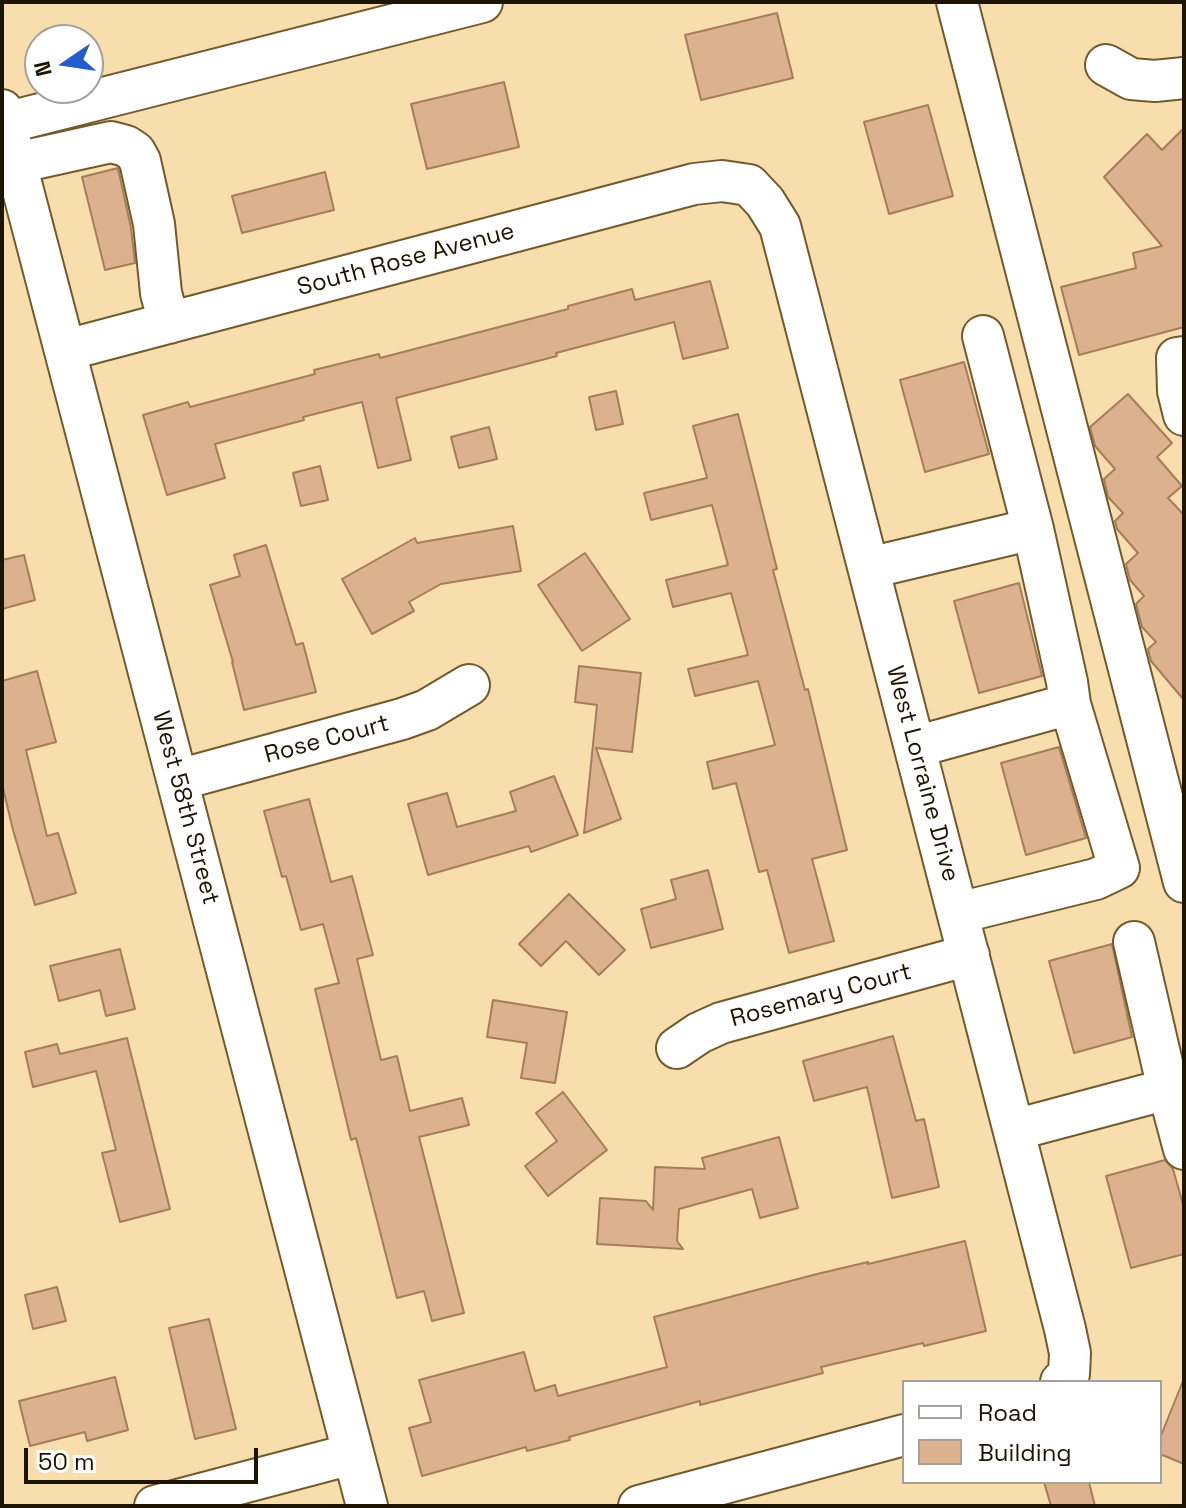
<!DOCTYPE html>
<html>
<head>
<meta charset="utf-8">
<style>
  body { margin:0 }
  #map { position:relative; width:1186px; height:1508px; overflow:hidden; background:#f9dead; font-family:"Space Grotesk",sans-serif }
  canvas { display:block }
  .frame { position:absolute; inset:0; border:4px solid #1e1403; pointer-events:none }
  .legend { position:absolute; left:902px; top:1380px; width:260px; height:104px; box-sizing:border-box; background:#fff; border:2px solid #a5a19a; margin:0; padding:10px 14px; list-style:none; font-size:24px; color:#1e1403 }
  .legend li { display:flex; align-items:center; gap:16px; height:40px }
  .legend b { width:40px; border:2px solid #a5a19a }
  .north { position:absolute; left:24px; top:24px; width:80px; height:80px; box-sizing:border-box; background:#fff; border:2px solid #a5a19a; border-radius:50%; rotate:257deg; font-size:22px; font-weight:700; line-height:32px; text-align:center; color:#1e1403 }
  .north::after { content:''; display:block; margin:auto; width:28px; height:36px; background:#245dca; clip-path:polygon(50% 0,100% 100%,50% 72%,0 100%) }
  .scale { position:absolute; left:24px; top:1448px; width:234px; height:36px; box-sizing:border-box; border:4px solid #1e1403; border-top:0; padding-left:10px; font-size:24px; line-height:28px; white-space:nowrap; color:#1e1403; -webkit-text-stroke:6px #fff; paint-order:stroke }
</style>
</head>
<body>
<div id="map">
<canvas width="1186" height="1508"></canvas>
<div class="frame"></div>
<ul class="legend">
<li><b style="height:10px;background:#fff"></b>Road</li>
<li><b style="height:22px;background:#dcb18d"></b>Building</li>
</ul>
<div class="north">N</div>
<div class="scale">50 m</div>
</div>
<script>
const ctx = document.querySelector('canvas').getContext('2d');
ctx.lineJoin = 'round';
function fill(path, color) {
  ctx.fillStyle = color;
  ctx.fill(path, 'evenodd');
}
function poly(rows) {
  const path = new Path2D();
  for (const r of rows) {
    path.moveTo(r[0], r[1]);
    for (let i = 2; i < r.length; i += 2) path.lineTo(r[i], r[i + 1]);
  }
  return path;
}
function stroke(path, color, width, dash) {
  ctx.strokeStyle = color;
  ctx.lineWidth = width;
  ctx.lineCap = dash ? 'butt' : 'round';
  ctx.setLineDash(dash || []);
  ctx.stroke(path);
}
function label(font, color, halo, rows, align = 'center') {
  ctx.font = font + ' "Space Grotesk",sans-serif';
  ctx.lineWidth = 8;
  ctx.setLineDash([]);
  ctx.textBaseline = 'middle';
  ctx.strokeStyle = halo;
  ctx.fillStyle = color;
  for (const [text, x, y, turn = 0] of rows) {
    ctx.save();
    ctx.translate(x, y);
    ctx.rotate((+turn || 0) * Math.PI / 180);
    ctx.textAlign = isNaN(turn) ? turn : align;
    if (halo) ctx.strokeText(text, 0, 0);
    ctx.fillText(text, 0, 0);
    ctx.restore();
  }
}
const building = poly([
  [777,13,793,78,701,100,685,35,777,13],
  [504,82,519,147,427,169,411,104,504,82],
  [928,105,953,196,889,214,864,122,928,105],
  [1184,128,1184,327,1079,355,1061,287,1136,268,1133,253,1162,246,1104,177,1147,134,1162,150,1184,128],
  [118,168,131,228,135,263,105,270,82,177,118,168],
  [325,172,334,210,242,233,232,196,325,172],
  [710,281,728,348,683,359,674,322,556,353,557,356,396,398,411,460,378,468,362,402,303,417,304,420,215,444,225,478,167,495,143,415,188,402,190,407,315,374,314,370,379,354,380,358,568,309,568,306,632,289,635,300,710,281],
  [964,362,989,454,925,472,900,380,964,362],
  [616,391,623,424,596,430,589,397,616,391],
  [1128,394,1172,443,1157,457,1182,486,1168,498,1184,515,1184,700,1151,661,1148,649,1156,642,1142,627,1136,604,1144,596,1130,580,1126,564,1138,553,1117,529,1115,521,1123,513,1108,497,1104,479,1115,469,1095,446,1090,427,1128,394],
  [738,414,777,569,773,570,805,690,808,689,847,850,812,859,834,941,789,953,767,870,759,872,736,783,713,789,707,762,775,745,758,681,695,696,688,669,748,655,731,593,673,607,666,580,728,565,712,505,651,520,644,493,707,478,693,426,738,414],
  [489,427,497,459,459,468,451,437,489,427],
  [320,466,328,500,301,506,293,473,320,466],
  [513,526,521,571,441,584,409,602,414,611,372,634,342,579,415,538,417,543,513,526],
  [266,545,296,645,303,643,316,692,244,710,232,662,233,662,210,585,240,576,234,555,266,545],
  [585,553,630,619,582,651,538,585,585,553],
  [24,555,35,600,2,609,2,560,24,555],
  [1019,583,1042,676,979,693,954,601,1019,583],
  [579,666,641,673,632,752,596,748,621,819,584,833,597,705,575,702,579,666],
  [37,671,56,742,26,750,47,836,58,833,76,893,35,905,13,830,2,784,2,681,37,671],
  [1059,747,1086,838,1026,855,1001,763,1059,747],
  [554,776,578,835,531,852,529,846,428,875,408,804,447,793,457,827,516,811,510,792,554,776],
  [309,799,331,882,352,876,373,955,357,959,381,1060,397,1056,410,1111,462,1098,469,1125,419,1137,464,1313,432,1321,424,1291,397,1298,356,1138,351,1140,315,989,339,983,323,924,301,930,286,876,282,877,264,811,309,799],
  [708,870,723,929,651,948,641,909,676,899,671,880,708,870],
  [569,894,625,950,599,975,566,941,541,966,519,944,569,894],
  [1112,944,1132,1037,1074,1053,1049,961,1112,944],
  [120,949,135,1009,106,1016,100,990,59,1001,50,966,120,949],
  [493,1000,567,1012,555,1083,521,1078,527,1043,487,1037,493,1000],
  [893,1036,916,1121,924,1119,939,1187,892,1198,867,1087,814,1101,803,1061,893,1036],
  [127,1038,170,1209,120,1222,102,1153,116,1150,96,1071,33,1087,25,1052,57,1044,60,1054,127,1038],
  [563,1092,607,1150,548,1196,525,1166,557,1141,536,1113,563,1092],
  [779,1137,798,1208,760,1218,752,1189,679,1209,677,1241,683,1249,597,1244,600,1198,646,1201,653,1210,655,1167,705,1169,702,1158,779,1137],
  [1165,1160,1173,1169,1184,1208,1184,1254,1131,1268,1106,1176,1165,1160],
  [965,1241,986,1331,924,1346,923,1343,821,1367,823,1373,700,1405,700,1401,569,1437,570,1440,527,1451,526,1447,422,1476,409,1428,431,1422,419,1380,524,1352,535,1391,555,1385,558,1396,667,1367,654,1317,817,1274,868,1262,868,1264,965,1241],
  [57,1287,66,1321,33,1329,25,1295,57,1287],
  [209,1319,236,1429,195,1439,169,1328,209,1319],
  [115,1377,128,1430,87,1441,85,1432,30,1446,19,1401,115,1377],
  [1183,1381,1184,1381,1184,1464,1160,1454,1160,1438,1183,1381],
  [1044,1482,1089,1482,1095,1506,1051,1506,1044,1482]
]);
const minor = poly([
  [957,2,1184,882],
  [1106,65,1131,79,1155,81,1184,78],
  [2,110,367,1506],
  [5,123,482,2],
  [16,163,111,142,126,146,135,152,140,161,154,224,161,293,169,323],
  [66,350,694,184,722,181,749,185,765,202,780,226,1065,1329,1070,1353,1069,1374,1061,1382],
  [1184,357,1177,358,1178,391,1184,415],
  [869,568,1033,529,983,336],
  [915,747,1070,704],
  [178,780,402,719,427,710,469,685],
  [958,913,1096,879,1119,868,1070,704,1067,682,1033,529],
  [1134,942,1168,1089],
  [677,1048,699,1033,721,1023,969,955],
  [1014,1130,1168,1089,1184,1149],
  [155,1506,352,1454],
  [639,1506,904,1435]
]);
const streetNames = [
  ["South Rose Avenue",406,260,-15],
  ["Rose Court",327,740,-15],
  ["West Lorraine Drive",922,774,75],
  ["West 58th Street",185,808,75],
  ["Rosemary Court",821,996,-15]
];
fill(building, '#dcb18d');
stroke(building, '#a57d5a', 2);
stroke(minor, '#715a2c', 44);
stroke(minor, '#fff', 40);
label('24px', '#1e1403', '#fff', streetNames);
</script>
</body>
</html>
